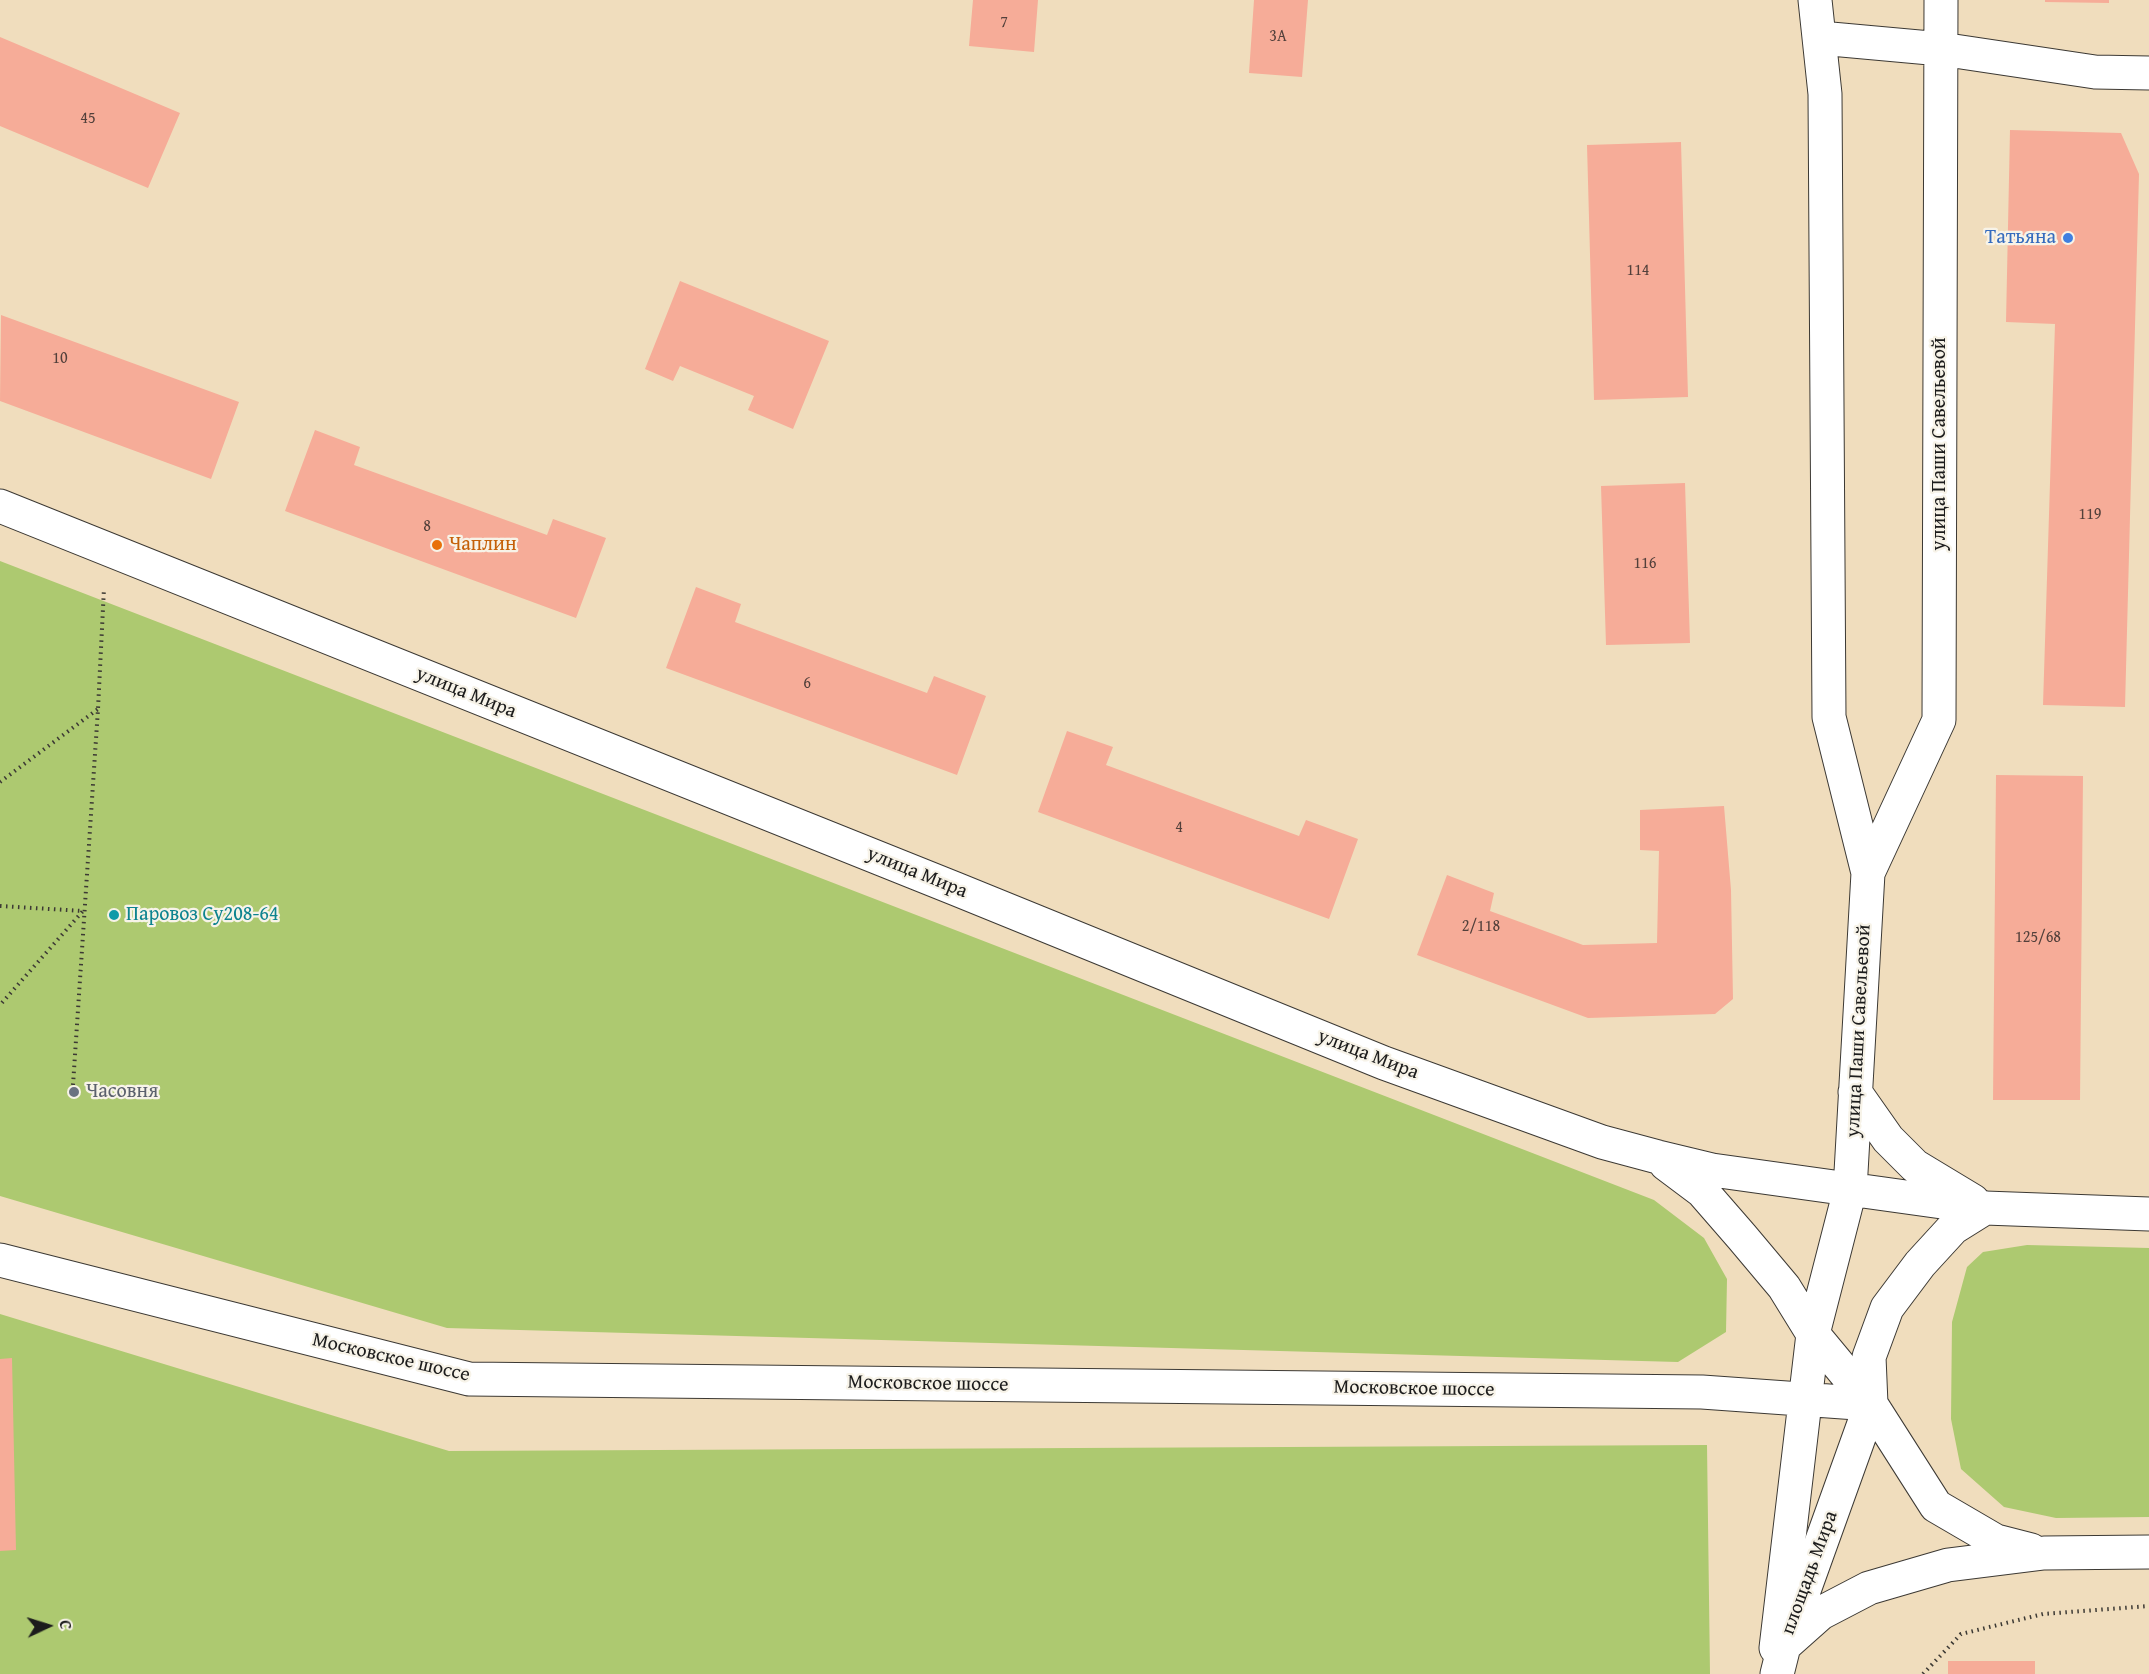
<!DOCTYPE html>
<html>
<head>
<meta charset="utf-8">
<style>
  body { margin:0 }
  #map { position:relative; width:2149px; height:1674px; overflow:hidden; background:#f0ddbd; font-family:"Gentium Book Plus",serif }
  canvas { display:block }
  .north { position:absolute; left:18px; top:1596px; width:60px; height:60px; -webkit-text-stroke:4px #f7f3e8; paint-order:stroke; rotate:86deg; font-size:16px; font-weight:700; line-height:24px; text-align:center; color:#1c1c1c }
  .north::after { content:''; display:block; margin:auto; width:21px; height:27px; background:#1c1c1c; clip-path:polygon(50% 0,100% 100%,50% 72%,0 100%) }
</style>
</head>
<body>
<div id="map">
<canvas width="2149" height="1674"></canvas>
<div class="north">С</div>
</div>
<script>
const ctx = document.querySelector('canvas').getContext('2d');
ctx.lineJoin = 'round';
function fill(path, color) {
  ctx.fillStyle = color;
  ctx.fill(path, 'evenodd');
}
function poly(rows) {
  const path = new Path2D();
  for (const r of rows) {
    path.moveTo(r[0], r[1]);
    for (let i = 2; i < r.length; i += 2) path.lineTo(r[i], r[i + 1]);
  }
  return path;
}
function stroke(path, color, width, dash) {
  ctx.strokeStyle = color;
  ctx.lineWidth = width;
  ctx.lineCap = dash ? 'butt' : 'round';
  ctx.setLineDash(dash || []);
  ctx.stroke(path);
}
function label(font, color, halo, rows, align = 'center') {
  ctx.font = font + ' "Gentium Book Plus",serif';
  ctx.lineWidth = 4.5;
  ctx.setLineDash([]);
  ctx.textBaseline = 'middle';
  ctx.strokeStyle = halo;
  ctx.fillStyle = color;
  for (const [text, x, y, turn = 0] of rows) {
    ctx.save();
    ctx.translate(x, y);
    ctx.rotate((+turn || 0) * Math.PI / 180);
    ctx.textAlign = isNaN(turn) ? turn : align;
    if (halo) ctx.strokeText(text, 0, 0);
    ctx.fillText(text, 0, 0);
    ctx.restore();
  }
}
const green = poly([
  [0,561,1654,1200,1704,1238,1727,1279,1726,1332,1678,1362,447,1328,0,1196],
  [2027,1245,2149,1248,2149,1517,2056,1518,2004,1507,1961,1469,1951,1419,1952,1322,1967,1267,1983,1252],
  [0,1314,449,1451,1707,1445,1710,1674,0,1674]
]);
const building = poly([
  [973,0,1038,0,1034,52,969,46],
  [1254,0,1308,0,1302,77,1249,73],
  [2045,0,2109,0,2109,3,2045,2],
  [0,37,180,113,148,188,0,126],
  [2010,130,2121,133,2139,174,2125,707,2043,705,2055,324,2006,322],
  [1681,142,1688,397,1594,400,1587,145],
  [680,281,829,341,793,429,748,410,754,396,680,366,673,381,645,369],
  [1,315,239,402,211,479,0,401],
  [315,430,360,447,354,465,547,535,553,519,606,538,576,618,285,511],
  [1685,483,1690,643,1606,645,1601,486],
  [696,587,741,604,735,622,927,693,934,676,986,696,957,775,666,668],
  [1067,731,1113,747,1106,765,1299,836,1306,820,1358,839,1329,919,1038,812],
  [1996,775,2083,776,2080,1100,1993,1100],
  [1724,806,1731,890,1733,999,1715,1014,1588,1018,1417,955,1447,875,1494,893,1490,911,1583,945,1657,943,1659,851,1640,850,1640,810],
  [12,1358,16,1550,0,1551,0,1359],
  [1948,1661,2035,1661,2035,1674,1948,1674]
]);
const path = poly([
  [0,782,98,709],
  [0,906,83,911,0,1005],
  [73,1085,98,709,104,588],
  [1923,1674,1961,1634,2043,1614,2149,1606]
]);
const minor = poly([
  [1815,0,1825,94,1829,717,1868,873],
  [1820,38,1941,49,2095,72,2149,73],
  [0,506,956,889,1384,1063,1602,1142,1658,1157,1712,1170,1985,1208],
  [1855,1092,1888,1139,1915,1166,1973,1201],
  [1666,1164,1702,1191,1742,1237,1784,1287,1813,1334,1871,1404],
  [0,1260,469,1379,1702,1392,1871,1404],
  [1776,1648,1813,1334,1850,1190,1868,873,1939,720,1941,0]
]);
const major = poly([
  [1871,1404,1936,1506,1996,1541,2031,1550],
  [1785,1645,1821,1613,1869,1588,1948,1565,2044,1553,2149,1552],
  [1777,1674,1784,1646,1871,1404,1869,1357,1887,1308,1920,1264,1953,1228,1985,1208,2149,1214]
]);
const markers = [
  [2068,238,6,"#3f7fe0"],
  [437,545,6,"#e8710a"],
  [114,915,6,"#0f9aa8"],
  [74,1092,6,"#6b7280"]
];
const numberNames = [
  ["7",1004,23],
  ["3А",1278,37],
  ["45",88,119],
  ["114",1638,271],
  ["10",60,359],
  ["119",2090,515],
  ["8",427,527],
  ["116",1645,564],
  ["6",807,684],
  ["4",1179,828],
  ["2/118",1481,927],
  ["125/68",2038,938]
];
const shopNames = [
  ["Татьяна",2056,238]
];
const streetNames = [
  ["улица Паши Савельевой",1940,444,-90],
  ["улица Мира",466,693,22],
  ["улица Мира",917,873,22],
  ["улица Паши Савельевой",1859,1031,-87],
  ["улица Мира",1368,1055,21],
  ["Московское шоссе",391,1358,13],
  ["Московское шоссе",928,1384,1],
  ["Московское шоссе",1414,1389,1],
  ["площадь Мира",1810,1573,-70]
];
const foodNames = [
  ["Чаплин",449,545]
];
const cultureNames = [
  ["Паровоз Су208-64",126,915]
];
const worshipNames = [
  ["Часовня",86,1092]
];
fill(green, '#adc970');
fill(building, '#f6ac98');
stroke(minor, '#3c3934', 35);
stroke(major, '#3c3934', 35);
stroke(path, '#3c3934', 4, [1.5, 4.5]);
stroke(minor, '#fff', 33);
stroke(major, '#fff', 33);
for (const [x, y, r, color] of markers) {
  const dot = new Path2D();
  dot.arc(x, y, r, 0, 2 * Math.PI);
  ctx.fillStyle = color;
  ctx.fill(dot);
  stroke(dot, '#f7f3e8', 2);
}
label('16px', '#52403b', null, numberNames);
label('20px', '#366cbe', '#f7f3e8', shopNames, 'right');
label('20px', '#1c1c1c', '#f7f3e8', streetNames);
label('20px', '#c56008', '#f7f3e8', foodNames, 'left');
label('20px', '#0d838f', '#f7f3e8', cultureNames, 'left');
label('20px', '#5b616d', '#f7f3e8', worshipNames, 'left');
</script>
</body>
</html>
